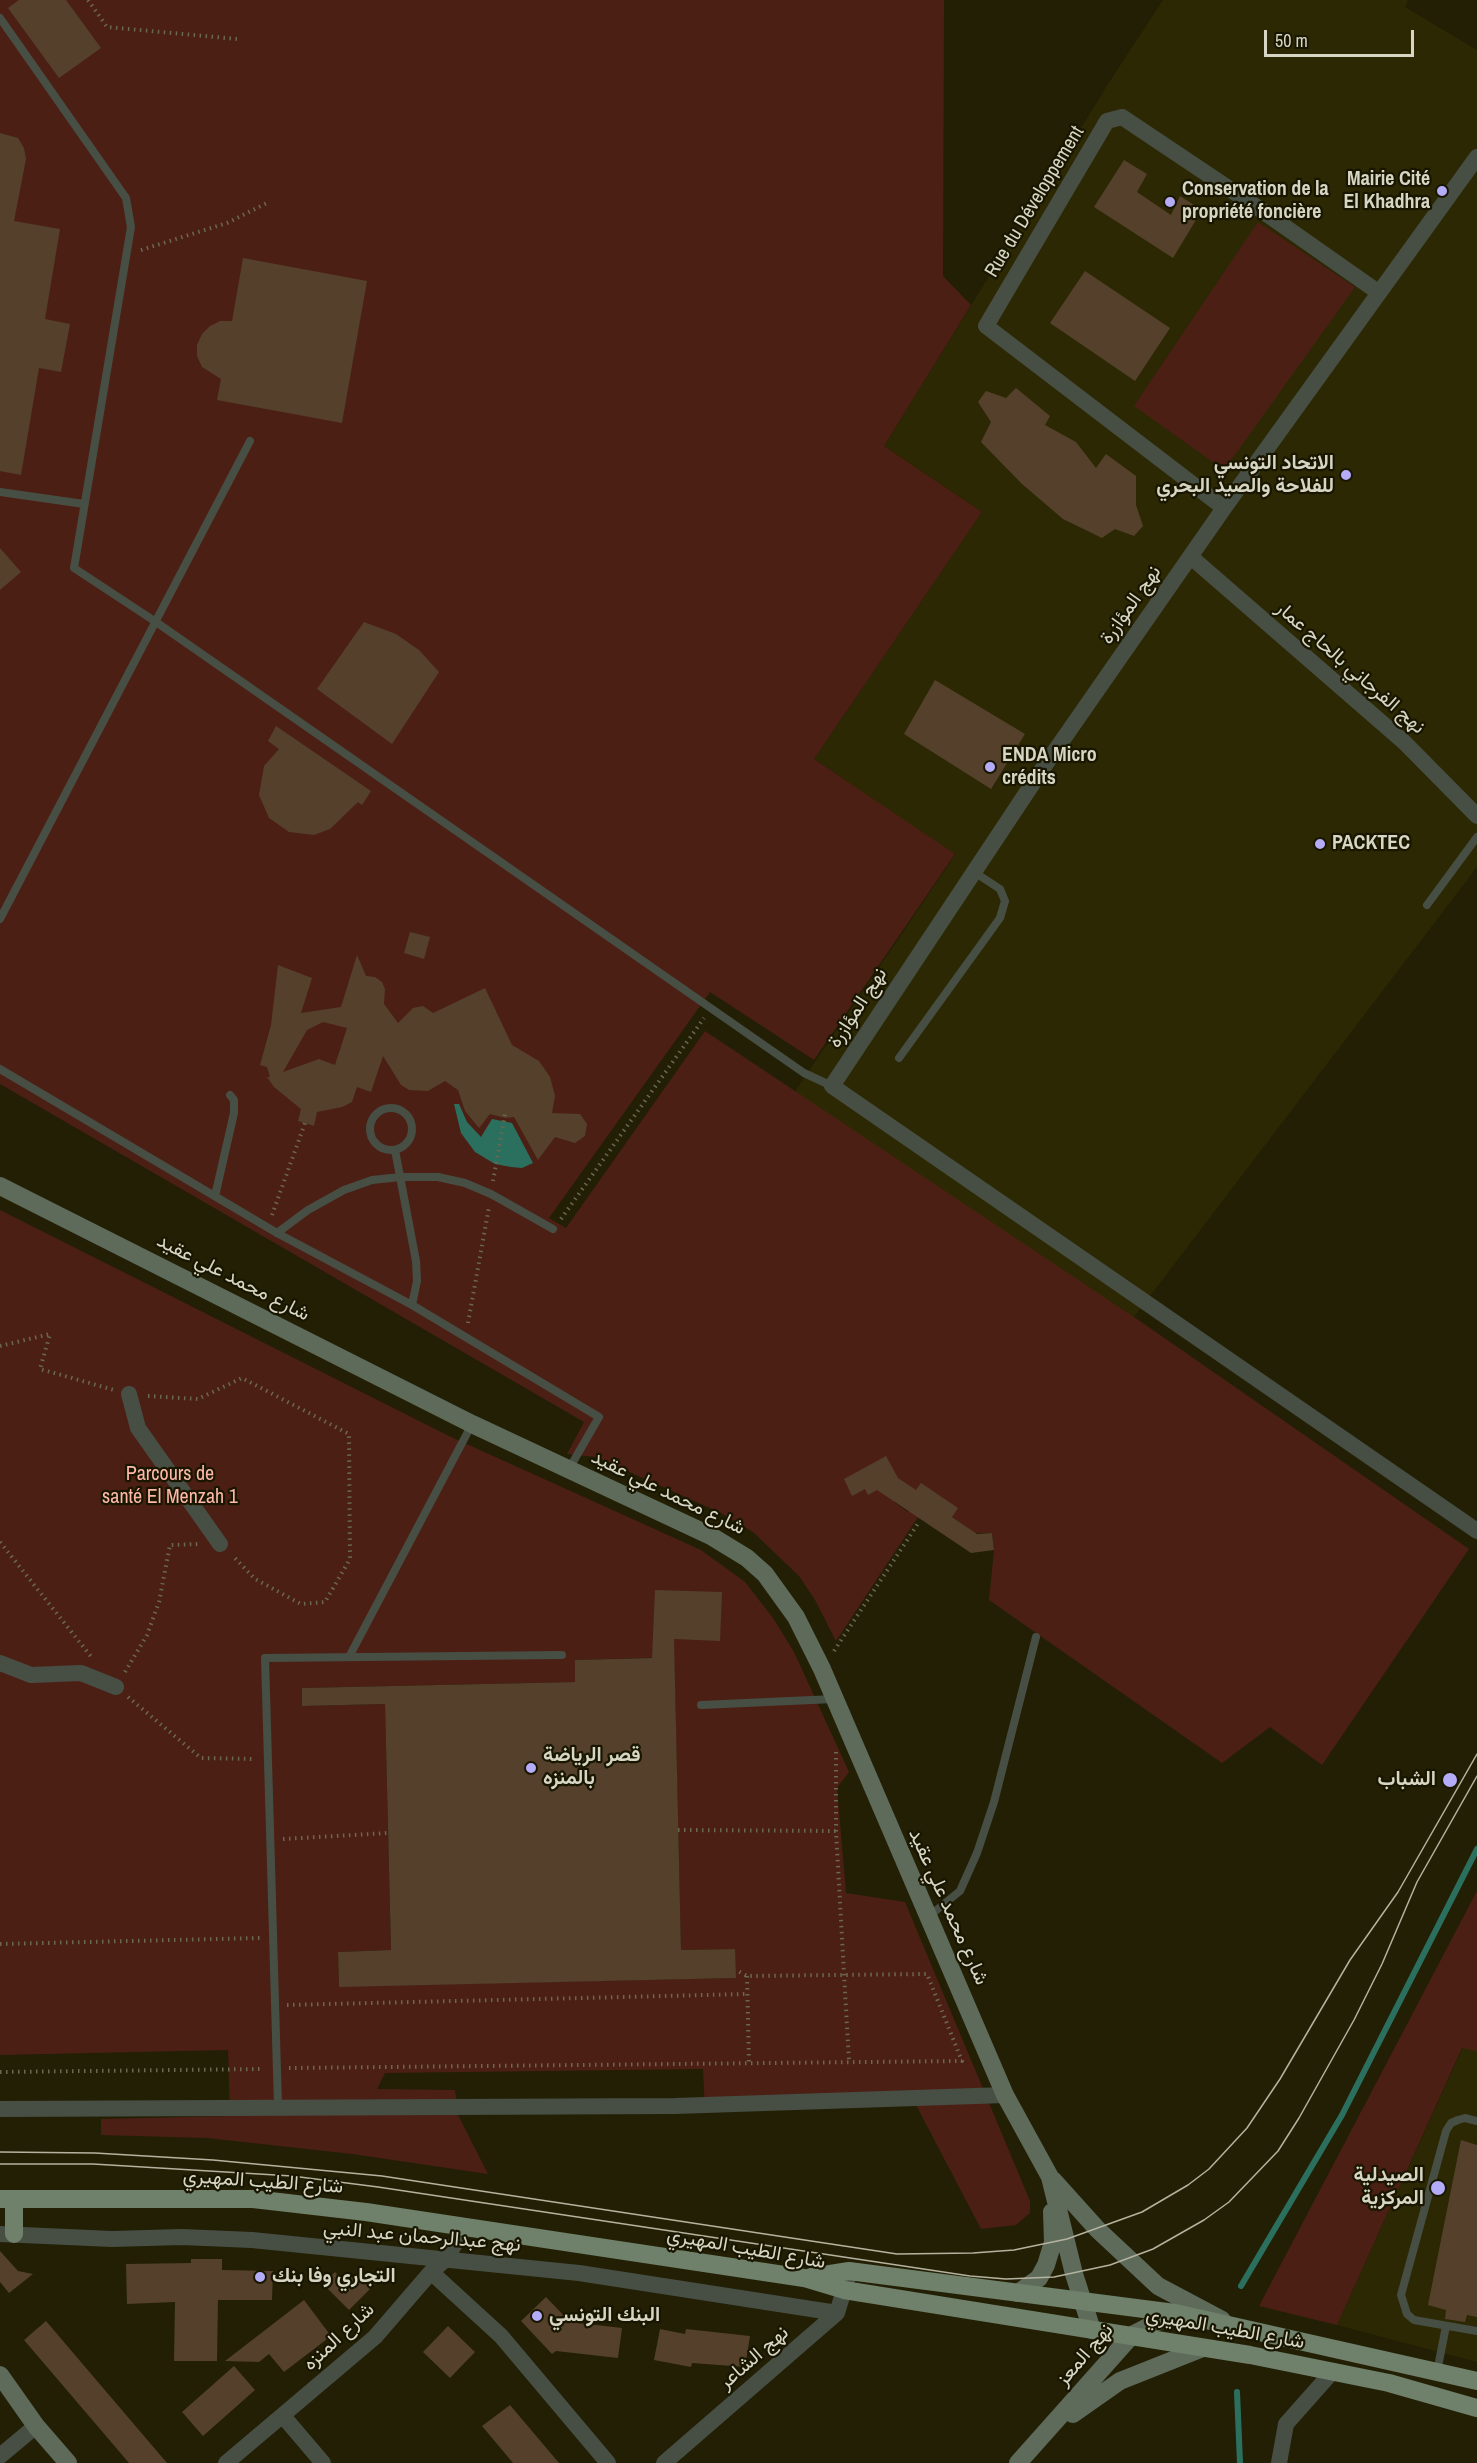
<!DOCTYPE html>
<html>
<head>
<meta charset="utf-8">
<style>
  body { margin:0 }
  #map { position:relative; width:1477px; height:2463px; overflow:hidden; background:#221f04; font-family:"Archivo Narrow",sans-serif }
  canvas { display:block }
  .scale { position:absolute; left:1264px; top:30px; width:150px; height:27px; box-sizing:border-box; border:3px solid #d7d6c5; border-top:0; padding-left:8px; font-size:18px; line-height:21px; white-space:nowrap; color:#d7d6c5; -webkit-text-stroke:4px #191600; paint-order:stroke }
</style>
</head>
<body>
<div id="map">
<canvas width="1477" height="2463"></canvas>
<div class="scale">50 m</div>
</div>
<script>
const ctx = document.querySelector('canvas').getContext('2d');
ctx.lineJoin = 'round';
function fill(path, color) {
  ctx.fillStyle = color;
  ctx.fill(path, 'evenodd');
}
function poly(rows) {
  const path = new Path2D();
  for (const r of rows) {
    if (r.length === 3) {
      path.moveTo(r[0] + r[2], r[1]);
      path.arc(r[0], r[1], r[2], 0, 2 * Math.PI);
      continue;
    }
    path.moveTo(r[0], r[1]);
    for (let i = 2; i < r.length; i += 2) path.lineTo(r[i], r[i + 1]);
  }
  return path;
}
function stroke(path, color, width, dash) {
  ctx.strokeStyle = color;
  ctx.lineWidth = width;
  ctx.lineCap = dash ? 'butt' : 'round';
  ctx.setLineDash(dash || []);
  ctx.stroke(path);
}
function label(font, color, halo, rows, align = 'center') {
  ctx.font = font + ' "Archivo Narrow",Vazirmatn,sans-serif';
  ctx.lineWidth = 4.5;
  ctx.setLineDash([]);
  ctx.textBaseline = 'middle';
  ctx.strokeStyle = halo;
  ctx.fillStyle = color;
  for (const [text, x, y, turn = 0] of rows) {
    ctx.save();
    ctx.translate(x, y);
    ctx.rotate((+turn || 0) * Math.PI / 180);
    ctx.textAlign = isNaN(turn) ? turn : align;
    if (halo) ctx.strokeText(text, 0, 0);
    ctx.fillText(text, 0, 0);
    ctx.restore();
  }
}
const built = poly([
  [1163,0,1408,0,1405,7,1477,50,1477,867,1134,1317,794,1093,955,855,814,759,982,512,884,446,1110,81],
  [1463,2047,1477,2051,1477,2362,1337,2325]
]);
const green = poly([
  [0,0,944,0,943,276,971,305,884,446,982,512,814,759,955,854,814,1060,710,992,549,1218,566,1228,705,1031,1134,1317,1469,1549,1322,1765,1270,1727,1222,1763,989,1600,994,1550,992,1533,975,1533,952,1517,957,1508,916,1490,897,1497,894,1502,908,1512,911,1508,920,1514,836,1641,815,1600,799,1576,753,1532,721,1513,596,1457,567,1454,584,1422,0,1084],
  [1258,222,1355,287,1224,470,1134,406],
  [0,1210,449,1436,701,1550,745,1582,773,1618,794,1652,849,1772,837,1788,846,1893,905,1902,1030,2201,1030,2213,1016,2225,981,2229,916,2105,705,2112,703,2069,385,2073,377,2089,455,2090,458,2115,488,2174,352,2154,207,2138,101,2135,101,2119,230,2116,228,2050,0,2055],
  [674,1657,681,1950,735,1949,735,1978,339,1986,338,1952,391,1950,385,1704,302,1706,302,1688,575,1682,575,1660],
  [1477,1891,1477,2051,1462,2048,1337,2325,1259,2306]
]);
const water = poly([
  [454,1104,459,1104,467,1122,481,1137,492,1119,512,1123,533,1163,522,1168,511,1167,495,1164,475,1152,461,1133]
]);
const stream = poly([
  [1241,2286,1342,2115,1477,1849],
  [1237,2392,1240,2463]
]);
const building = poly([
  [19,0,66,0,101,48,59,78,8,8],
  [0,133,18,138,24,148,26,159,14,221,60,229,45,319,70,324,61,372,39,368,21,475,0,471],
  [1124,160,1147,174,1137,192,1171,215,1180,196,1202,210,1173,258,1094,207],
  [243,258,367,281,342,423,217,400,221,379,202,367,197,356,197,345,202,334,210,326,220,321,232,321],
  [1085,271,1170,328,1135,381,1050,323],
  [1016,388,1050,416,1045,425,1076,442,1096,468,1106,454,1136,476,1136,505,1143,526,1134,536,1115,529,1102,538,1063,519,1022,484,981,442,991,422,978,402,986,391,1006,398],
  [0,548,21,572,0,590],
  [364,622,396,634,419,650,439,672,392,744,317,689],
  [935,680,1025,734,991,789,904,734],
  [276,726,371,791,362,805,358,802,330,829,314,835,289,832,269,818,259,795,264,766,279,749,268,741],
  [410,932,430,937,424,959,404,953],
  [357,955,366,976,375,977,382,982,385,989,384,1004,398,1023,413,1008,423,1006,433,1013,485,988,512,1045,539,1061,550,1077,555,1096,552,1113,580,1114,587,1124,585,1136,575,1143,555,1137,538,1160,514,1117,505,1118,490,1114,479,1128,465,1111,458,1090,445,1081,428,1091,409,1090,401,1085,383,1056,371,1092,357,1087,352,1102,342,1107,317,1112,314,1126,298,1121,301,1109,274,1087,267,1077,270,1077,267,1067,260,1065,271,1025,278,965,312,978,301,1013,341,1007],
  [323,1022,347,1028,335,1065,319,1059,283,1072,307,1030],
  [886,1456,898,1478,916,1490,921,1483,958,1508,952,1517,977,1534,992,1533,994,1550,971,1553,877,1490,868,1495,865,1489,852,1496,844,1479],
  [655,1590,722,1592,720,1641,674,1639,681,1950,735,1949,736,1978,339,1987,338,1952,391,1950,385,1704,302,1706,302,1688,575,1682,575,1660,652,1658],
  [1461,2140,1477,2145,1477,2317,1467,2315,1465,2322,1445,2319,1446,2310,1428,2305],
  [0,2251,18,2271,33,2274,9,2293,0,2282],
  [191,2259,222,2259,222,2270,273,2271,272,2300,218,2300,217,2361,174,2361,175,2302,127,2304,126,2264,191,2263],
  [388,2271,349,2310,323,2284,335,2272,343,2281,350,2274,356,2281],
  [546,2297,570,2322,622,2328,618,2358,556,2351,552,2354,521,2321],
  [304,2300,331,2336,284,2372,269,2354,259,2362,225,2361],
  [46,2321,167,2463,129,2463,24,2340],
  [448,2326,475,2352,450,2378,423,2352],
  [660,2329,685,2334,686,2329,750,2336,745,2367,692,2363,691,2367,654,2360],
  [234,2366,255,2390,203,2436,182,2412],
  [510,2405,559,2463,513,2463,482,2426]
]);
const path = poly([
  [88,0,107,27,237,39],
  [141,250,227,223,269,202],
  [493,1181,505,1114],
  [272,1215,305,1123],
  [561,1219,704,1018],
  [468,1323,489,1207],
  [0,1346,50,1334,40,1369,114,1390],
  [148,1396,198,1399,242,1378,349,1434,350,1559,325,1602,301,1604,255,1579,233,1556],
  [0,1542,93,1659],
  [834,1651,919,1522],
  [125,1672,147,1635,159,1602,170,1545,200,1544],
  [128,1697,201,1758,255,1759],
  [836,1752,836,1831,849,2062],
  [678,1830,836,1831],
  [283,1839,388,1833],
  [0,1944,260,1938],
  [747,1976,749,2063],
  [287,2005,748,1994],
  [289,2068,962,2061,927,1974,747,1976,736,1970],
  [0,2072,263,2069]
]);
const lane = poly([
  [0,18,126,198,131,227,74,568,156,622,804,1073,832,1086],
  [0,492,84,504],
  [1427,905,1477,837],
  [0,919,250,441],
  [899,1058,1000,918,1005,901,1000,889,974,872],
  [0,1069,277,1233,412,1305,599,1417,569,1469],
  [391,1129,21],
  [395,1150,416,1261,417,1281,412,1305],
  [215,1196,234,1113,234,1100,230,1095],
  [277,1233,308,1210,344,1190,372,1180,401,1177,438,1177,465,1183,491,1194,553,1229],
  [349,1657,472,1424],
  [701,1705,834,1699],
  [928,1917,960,1891,977,1853,994,1802,1036,1637],
  [278,2106,265,1658,562,1655],
  [1477,2121,1465,2118,1458,2120,1451,2123,1446,2131,1401,2295,1407,2314,1414,2320,1477,2331],
  [1437,2372,1446,2326]
]);
const street = poly([
  [1477,157,1224,508,1041,771,832,1086,1477,1531],
  [1224,508,986,326,1107,121,1122,117,1261,210,1378,292],
  [1191,557,1404,742,1477,816],
  [129,1394,138,1428,220,1544],
  [0,1663,31,1675,81,1673,116,1687],
  [0,2109,675,2106,1005,2095],
  [0,2234,112,2239,182,2237,252,2240,579,2273,837,2313],
  [431,2272,501,2336,608,2463],
  [283,2416,323,2463],
  [0,2456,36,2426],
  [226,2463,375,2337,431,2272,446,2259,465,2227],
  [664,2463,837,2313,848,2277],
  [1279,2463,1286,2424,1333,2371]
]);
const secondary = poly([
  [0,1186,472,1424,711,1536,747,1558,765,1574,796,1617,822,1669,1005,2095,1050,2177,1074,2274,1092,2330],
  [1053,2180,1098,2230,1158,2286,1222,2320],
  [1018,2293,1039,2278,1046,2265,1053,2242,1052,2212],
  [0,2375,36,2426,68,2463],
  [1073,2414,1120,2381,1203,2348],
  [1018,2463,1132,2335,1175,2313]
]);
const primary = poly([
  [0,2199,253,2199,366,2212,804,2278,844,2290,1250,2355,1389,2383,1477,2408],
  [14,2234,14,2199],
  [811,2277,849,2271,1175,2313,1477,2381]
]);
const tram = poly([
  [0,2152,95,2153,213,2160,382,2176,897,2254,973,2253,1014,2250,1067,2239,1142,2212,1188,2185,1209,2169,1247,2128,1280,2079,1350,1960,1398,1892,1477,1754],
  [0,2164,93,2164,292,2176,378,2187,970,2276,1006,2279,1054,2277,1110,2265,1153,2249,1204,2220,1229,2202,1278,2151,1299,2118,1354,2020,1382,1964,1417,1882,1477,1776]
]);
const markers = [
  [1442,191,6,"#b5acf8"],
  [1170,202,6,"#b5acf8"],
  [1346,475,6,"#b5acf8"],
  [990,767,6,"#b5acf8"],
  [1320,844,6,"#b5acf8"],
  [531,1768,6,"#b5acf8"],
  [1450,1780,8,"#b5acf8"],
  [1438,2188,8,"#b5acf8"],
  [260,2277,6,"#b5acf8"],
  [537,2316,6,"#b5acf8"]
];
const poiNames = [
  ["Mairie Cité",1430,180,"right"],
  ["El Khadhra",1430,203,"right"],
  ["Conservation de la",1182,190],
  ["propriété foncière",1182,213],
  ["الاتحاد التونسي",1334,464,"right"],
  ["للفلاحة والصيد البحري",1334,487,"right"],
  ["ENDA Micro",1002,756],
  ["crédits",1002,779],
  ["PACKTEC",1332,844],
  ["قصر الرياضة",543,1756],
  ["بالمنزه",543,1779],
  ["الشباب",1436,1780,"right"],
  ["الصيدلية",1424,2176,"right"],
  ["المركزية",1424,2199,"right"],
  ["التجاري وفا بنك",272,2277],
  ["البنك التونسي",549,2316]
];
const streetNames = [
  ["Rue du Développement",1035,202,-59],
  ["نهج المؤازرة",1131,605,-55],
  ["نهج الفرجاني بالحاج عمار",1350,668,41],
  ["نهج المؤازرة",858,1008,-57],
  ["شارع محمد علي عقيد",233,1278,27],
  ["شارع محمد علي عقيد",668,1493,26],
  ["شارع محمد علي عقيد",948,1907,66],
  ["شارع الطيب المهيري",263,2182,4],
  ["نهج عبدالرحمان عبد النبي",422,2237,5],
  ["شارع الطيب المهيري",746,2249,10],
  ["شارع الطيب المهيري",1225,2329,10],
  ["شارع المنزه",339,2337,-43],
  ["نهج المعز",1085,2355,-49],
  ["نهج الشاعر",754,2358,-41]
];
const parkNames = [
  ["Parcours de",170,1475],
  ["santé El Menzah 1",170,1498]
];
fill(built, '#2c2803');
fill(green, '#4c1f15');
fill(water, '#2b705f');
stroke(stream, '#2b705f', 6);
fill(building, '#54402b');
stroke(path, '#6a6851', 4, [1.5, 4.5]);
stroke(lane, '#474f45', 8);
stroke(street, '#474f45', 16);
stroke(secondary, '#5e6b5a', 18);
stroke(primary, '#6f806b', 18);
stroke(tram, '#b5b3a0', 1.5);
for (const [x, y, r, color] of markers) {
  const dot = new Path2D();
  dot.arc(x, y, r, 0, 2 * Math.PI);
  ctx.fillStyle = color;
  ctx.fill(dot);
  stroke(dot, '#191600', 2);
}
label('bold 20px', '#d7d6c5', '#191600', poiNames, 'left');
label('20px', '#d7d6c5', '#191600', streetNames);
label('20px', '#fdb8a7', '#191600', parkNames);
</script>
</body>
</html>
